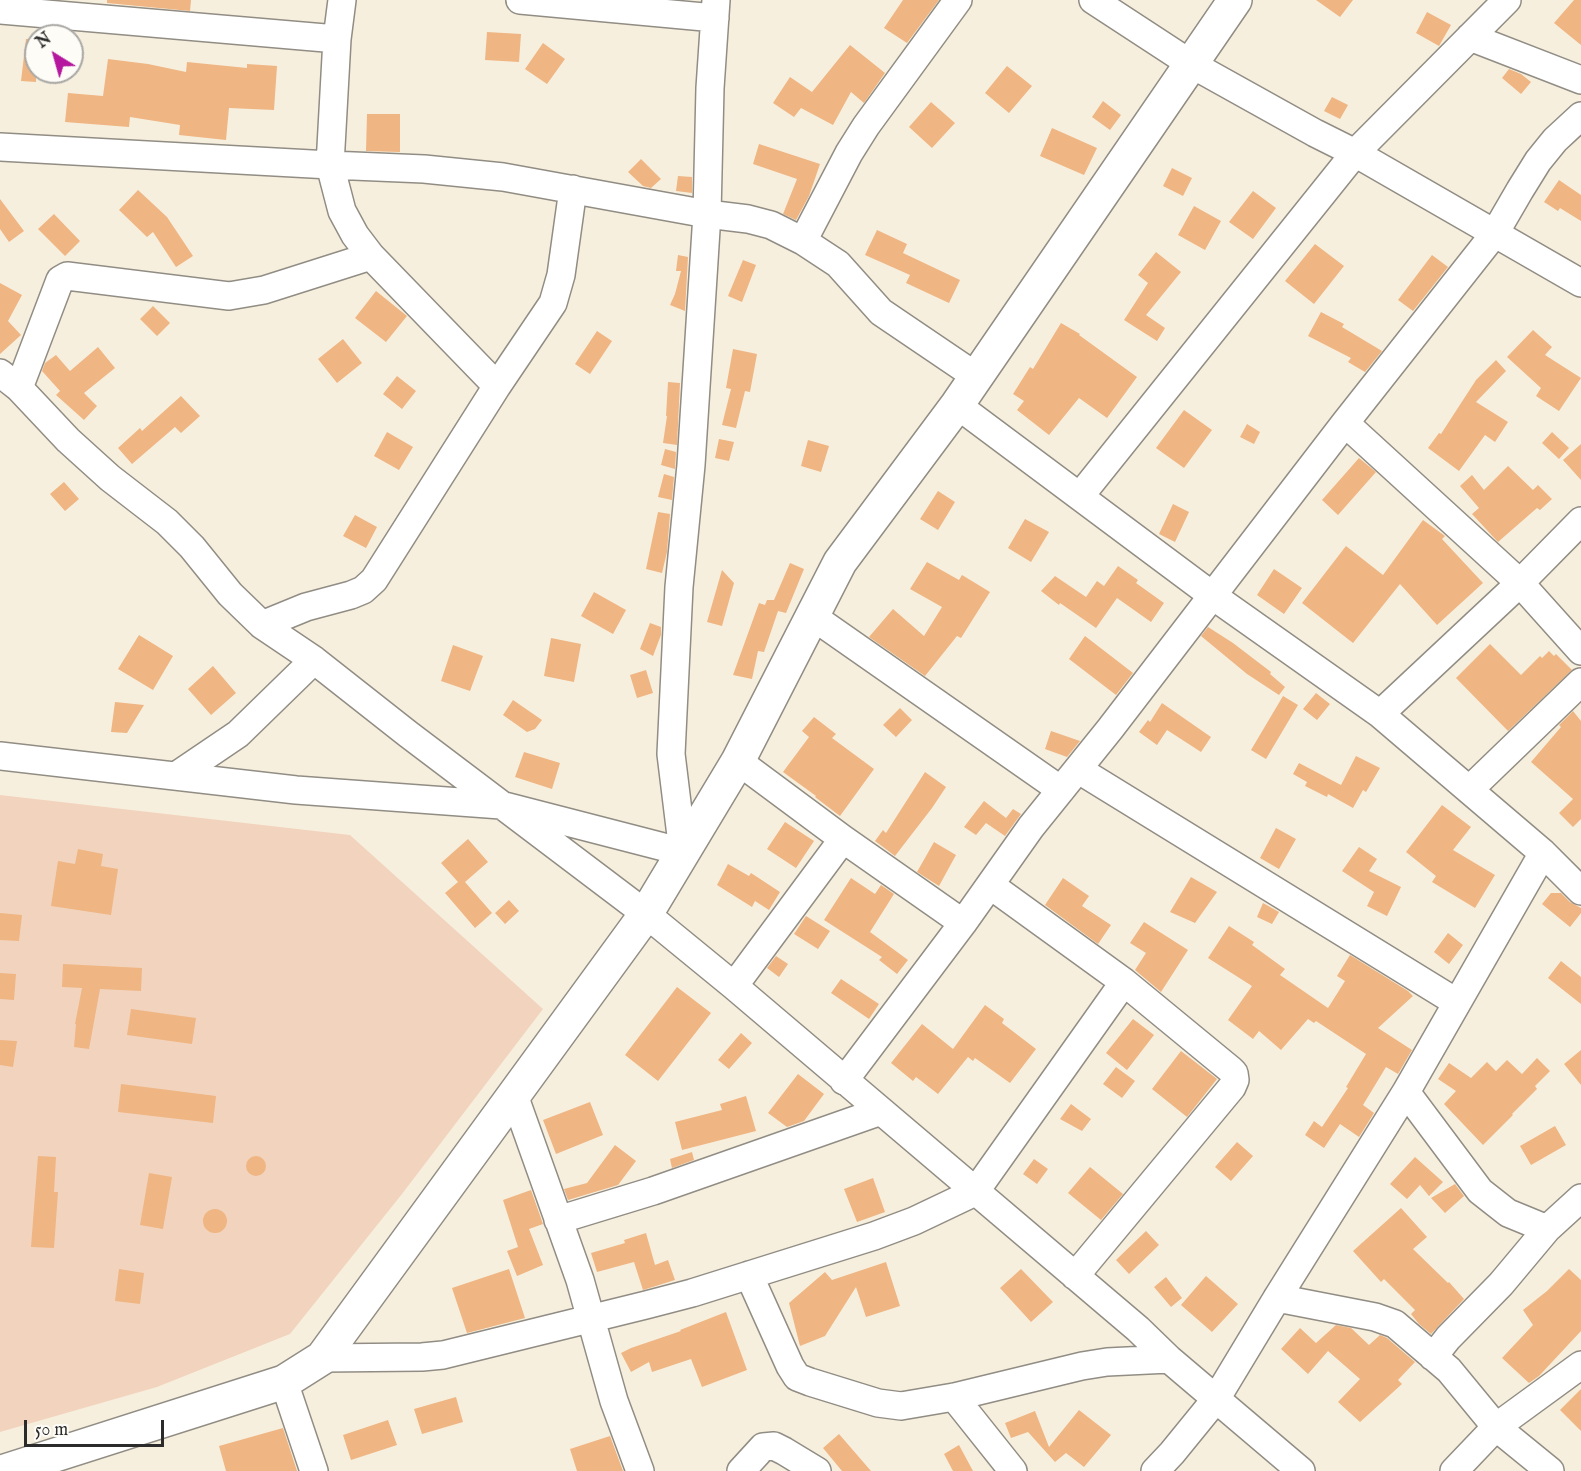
<!DOCTYPE html>
<html>
<head>
<meta charset="utf-8">
<style>
  body { margin:0 }
  #map { position:relative; width:1581px; height:1471px; overflow:hidden; background:#f7efde; font-family:"IM FELL English",serif }
  canvas { display:block }
  .north { position:absolute; left:24px; top:24px; width:60px; height:60px; box-sizing:border-box; background:#fdfcf7; border:2px solid #a9a8a5; border-radius:50%; rotate:323deg; font-size:16px; font-weight:700; line-height:24px; text-align:center; color:#2b2b2b }
  .north::after { content:''; display:block; margin:auto; width:21px; height:27px; background:#b5179e; clip-path:polygon(50% 0,100% 100%,50% 72%,0 100%) }
  .scale { position:absolute; left:24px; top:1420px; width:140px; height:27px; box-sizing:border-box; border:3px solid #2b2b2b; border-top:0; padding-left:8px; font-size:18px; line-height:21px; white-space:nowrap; color:#2b2b2b; -webkit-text-stroke:4px #fdfcf7; paint-order:stroke }
</style>
</head>
<body>
<div id="map">
<canvas width="1581" height="1471"></canvas>
<div class="north">N</div>
<div class="scale">50 m</div>
</div>
<script>
const ctx = document.querySelector('canvas').getContext('2d');
ctx.lineJoin = 'round';
function fill(path, color) {
  ctx.fillStyle = color;
  ctx.fill(path, 'evenodd');
}
function poly(rows) {
  const path = new Path2D();
  for (const r of rows) {
    if (r.length === 3) {
      path.moveTo(r[0] + r[2], r[1]);
      path.arc(r[0], r[1], r[2], 0, 2 * Math.PI);
      continue;
    }
    path.moveTo(r[0], r[1]);
    for (let i = 2; i < r.length; i += 2) path.lineTo(r[i], r[i + 1]);
  }
  return path;
}
function stroke(path, color, width, dash) {
  ctx.strokeStyle = color;
  ctx.lineWidth = width;
  ctx.lineCap = dash ? 'butt' : 'round';
  ctx.setLineDash(dash || []);
  ctx.stroke(path);
}
const built = poly([
  [0,795,350,835,543,1009,402,1194,290,1334,157,1387,0,1432]
]);
const building = poly([
  [107,0,191,0,190,11,107,3],
  [903,0,939,0,907,43,884,28],
  [1316,0,1353,0,1340,17],
  [1574,0,1581,0,1581,45,1554,23],
  [1427,12,1451,25,1439,46,1416,33],
  [487,32,521,34,519,62,485,60],
  [26,39,36,39,36,82,21,81],
  [543,43,565,59,547,84,525,69],
  [850,45,885,73,864,103,851,92,833,125,801,108,794,117,773,103,790,77,812,92],
  [108,59,148,64,186,72,187,62,247,68,247,64,277,66,274,110,229,108,226,140,179,135,180,125,130,117,129,127,65,122,68,93,103,96],
  [1007,66,1032,86,1009,113,985,93],
  [1509,69,1521,74,1531,82,1521,94,1502,78],
  [1332,97,1348,105,1340,119,1324,111],
  [1103,101,1121,115,1110,130,1092,117],
  [931,102,955,123,932,148,909,127],
  [367,114,400,114,400,152,366,151],
  [1052,128,1097,148,1084,175,1040,156],
  [759,144,820,164,809,196,796,220,783,214,797,179,753,164],
  [641,159,661,179,651,188,643,186,628,172],
  [1172,168,1192,178,1183,196,1163,186],
  [678,176,692,177,692,193,676,191],
  [1559,180,1581,195,1581,221,1560,208,1558,211,1544,202],
  [138,190,167,217,193,256,176,267,153,232,147,237,119,210],
  [1253,191,1276,208,1253,239,1229,222],
  [0,199,24,231,9,242,0,229],
  [1194,206,1221,221,1205,250,1178,235],
  [54,214,80,241,65,256,38,229],
  [877,230,907,244,903,253,960,280,949,303,906,283,910,275,865,255],
  [1315,244,1344,266,1314,304,1285,281],
  [1156,252,1181,272,1146,315,1165,328,1157,341,1124,320,1148,283,1138,275],
  [678,255,688,257,685,311,670,305,675,294,681,271,676,271],
  [1432,255,1448,267,1413,311,1398,300],
  [743,260,756,265,742,302,728,296],
  [0,283,22,295,8,321,21,335,0,354],
  [376,291,407,316,386,342,355,318],
  [153,306,170,323,157,336,140,319],
  [1321,312,1344,324,1342,327,1382,351,1365,372,1348,362,1351,358,1308,336],
  [1061,323,1080,334,1079,335,1137,377,1107,418,1079,398,1049,435,1017,410,1024,401,1013,394,1030,367,1033,369],
  [1533,330,1552,347,1545,355,1581,378,1559,411,1536,396,1541,388,1507,357],
  [597,331,612,341,590,374,575,364],
  [343,339,362,363,337,383,318,359],
  [98,347,115,368,84,393,97,406,84,420,56,395,60,391,42,371,45,363,56,355,70,371],
  [733,349,757,354,750,392,745,391,736,428,722,425,731,389,726,388],
  [1496,360,1506,371,1476,402,1508,422,1495,442,1485,435,1459,471,1428,448,1439,433,1441,434,1476,380],
  [397,376,416,391,402,409,383,394],
  [668,382,680,383,677,445,663,443,667,416,666,416],
  [181,396,200,416,181,433,175,427,132,464,118,448,140,428,142,431],
  [1184,410,1212,430,1184,468,1156,448],
  [1247,424,1260,432,1254,444,1240,437],
  [387,432,413,447,399,470,374,456],
  [1552,432,1569,448,1559,459,1542,443],
  [719,439,734,442,729,461,715,458],
  [808,440,829,446,821,472,801,466],
  [1581,444,1581,480,1563,460],
  [665,449,676,452,675,469,661,465],
  [1359,458,1376,472,1338,515,1322,500],
  [1508,466,1533,490,1538,485,1552,499,1540,510,1537,508,1498,542,1472,514,1479,508,1460,486,1472,475,1484,490],
  [664,474,674,477,672,500,658,497],
  [64,482,79,499,65,511,50,494],
  [938,491,955,502,938,530,920,519],
  [1173,504,1189,512,1175,542,1159,534],
  [658,512,670,514,667,552,662,573,646,569],
  [355,515,377,527,366,548,343,536],
  [1025,519,1049,532,1031,562,1008,548],
  [1423,520,1445,536,1442,539,1483,583,1437,625,1400,584,1353,643,1302,603,1346,546,1383,575],
  [927,562,959,580,962,575,990,592,961,638,957,636,925,676,869,637,893,609,924,636,942,607,910,589],
  [790,563,804,569,786,613,778,611,764,652,758,651,752,679,733,675,759,603,765,605,767,600,774,600],
  [1118,566,1138,580,1136,583,1164,603,1151,622,1117,598,1096,628,1060,603,1059,605,1041,591,1055,576,1086,597,1097,581,1104,586],
  [1274,569,1302,588,1284,614,1257,595],
  [722,570,734,583,722,626,707,622],
  [594,592,626,610,613,634,581,616],
  [650,623,661,627,661,635,653,656,640,649],
  [1208,627,1233,643,1271,672,1270,674,1285,687,1279,695,1247,674,1201,636],
  [139,635,173,656,153,690,118,669],
  [1085,636,1133,673,1116,695,1069,659],
  [551,638,581,644,574,682,544,676],
  [1490,644,1521,675,1540,656,1542,658,1549,651,1554,656,1556,654,1572,670,1508,731,1456,678],
  [453,645,483,656,470,691,441,681],
  [213,666,236,693,211,715,188,689],
  [646,670,653,693,637,698,630,675],
  [1316,693,1330,704,1317,720,1303,709],
  [1283,696,1298,705,1266,759,1251,750],
  [513,700,542,720,535,729,527,732,503,715],
  [115,702,144,705,127,733,111,732],
  [1162,703,1211,737,1201,752,1167,730,1157,745,1139,732,1148,720,1150,722],
  [900,708,912,720,896,737,883,725],
  [1573,711,1581,721,1581,819,1573,827,1559,813,1573,799,1531,762,1561,727,1559,725],
  [814,717,836,734,832,738,874,769,840,816,815,797,816,796,783,772,809,737,802,731],
  [1051,731,1080,741,1067,757,1045,749],
  [524,752,560,763,552,789,515,777],
  [1356,756,1380,768,1366,792,1363,790,1353,808,1328,794,1327,797,1305,786,1307,782,1293,774,1299,763,1341,785],
  [925,772,946,787,932,808,895,856,875,841,883,830,886,833],
  [984,801,1006,818,1013,809,1021,814,1005,836,986,823,976,835,964,827],
  [1442,805,1471,827,1453,850,1495,875,1475,908,1432,882,1436,876,1406,852],
  [785,822,814,841,796,868,767,849],
  [1276,828,1296,839,1279,869,1260,858],
  [468,839,488,862,465,882,492,913,475,928,445,893,458,882,441,863],
  [934,842,956,855,939,886,917,872],
  [1359,847,1377,859,1369,871,1401,887,1387,916,1367,906,1374,892,1342,871],
  [78,849,103,854,101,866,118,869,111,915,51,906,58,861,75,864],
  [728,864,749,876,751,873,780,892,769,910,755,901,752,907,717,885],
  [1191,877,1217,892,1195,923,1170,912],
  [851,878,875,894,881,885,894,894,870,932,908,960,897,974,879,960,882,957,824,920],
  [1063,878,1089,896,1082,906,1111,925,1098,944,1045,905],
  [1551,893,1561,893,1570,902,1581,908,1581,913,1570,927,1542,904],
  [509,900,519,911,505,924,495,913],
  [1263,903,1279,912,1272,924,1257,917],
  [0,913,22,915,19,941,0,940],
  [806,916,830,931,818,949,794,934],
  [1144,922,1188,950,1161,992,1135,970,1146,953,1130,943],
  [1229,926,1254,942,1252,945,1285,969,1280,975,1328,1008,1345,981,1337,976,1350,955,1408,991,1413,996,1378,1028,1412,1050,1398,1074,1386,1067,1363,1105,1374,1113,1359,1137,1340,1124,1324,1148,1305,1135,1314,1121,1322,1127,1348,1088,1346,1087,1366,1054,1316,1021,1314,1023,1308,1019,1281,1050,1259,1031,1253,1039,1228,1020,1252,986,1208,958],
  [1448,933,1463,945,1449,964,1434,952],
  [776,956,788,964,779,977,767,968],
  [1561,961,1581,977,1581,1004,1548,978],
  [63,964,142,968,141,991,100,989,89,1049,74,1047,76,1024,75,1024,82,988,62,987],
  [0,973,16,974,14,1000,0,999],
  [841,979,879,1004,869,1019,831,993],
  [677,987,711,1013,658,1081,625,1055],
  [985,1005,1004,1019,1002,1023,1036,1049,1010,1083,975,1058,973,1061,968,1057,938,1094,916,1077,913,1081,891,1063,922,1024,953,1049],
  [131,1009,196,1018,192,1044,127,1035],
  [1133,1019,1154,1035,1127,1070,1106,1053],
  [741,1033,752,1043,729,1069,718,1060],
  [0,1040,17,1041,13,1067,0,1065],
  [1581,1050,1581,1085,1564,1064],
  [1181,1051,1217,1079,1187,1117,1152,1089],
  [1537,1058,1550,1071,1535,1086,1537,1089,1512,1114,1513,1115,1483,1145,1444,1104,1456,1091,1438,1079,1449,1063,1471,1078,1487,1062,1496,1071,1507,1060,1522,1074],
  [1116,1067,1135,1081,1122,1098,1103,1084],
  [798,1074,824,1094,804,1121,787,1127,768,1113],
  [121,1084,216,1096,213,1123,118,1112],
  [746,1096,756,1131,682,1150,675,1122,722,1110,720,1104],
  [590,1102,603,1135,556,1154,543,1120],
  [1071,1104,1091,1119,1082,1131,1060,1119],
  [1555,1126,1566,1145,1531,1165,1520,1146],
  [1237,1142,1253,1156,1231,1181,1215,1167],
  [615,1145,636,1161,618,1185,568,1200,564,1189,587,1183],
  [692,1152,694,1160,672,1168,670,1159],
  [38,1156,56,1157,54,1192,58,1192,54,1248,31,1247],
  [256,1166,10],
  [1415,1157,1443,1182,1429,1196,1420,1185,1407,1199,1390,1184],
  [1034,1159,1048,1169,1037,1184,1023,1174],
  [1090,1167,1123,1194,1101,1220,1068,1193],
  [149,1173,172,1177,163,1229,140,1225],
  [873,1178,885,1212,857,1222,844,1189],
  [1455,1184,1464,1196,1445,1213,1431,1198],
  [531,1190,543,1224,529,1229,543,1265,517,1276,507,1251,518,1247,503,1200],
  [1401,1208,1427,1237,1413,1249,1448,1283,1449,1282,1464,1299,1431,1334,1419,1324,1411,1314,1415,1310,1384,1279,1381,1282,1353,1251],
  [215,1221,12],
  [1146,1231,1159,1245,1129,1274,1116,1260],
  [646,1233,655,1265,668,1260,675,1280,643,1290,634,1262,597,1272,591,1253,625,1243,624,1240],
  [886,1262,900,1306,866,1317,856,1287,825,1336,800,1346,789,1303,825,1272,832,1280],
  [119,1269,144,1273,140,1304,115,1301],
  [509,1269,525,1318,467,1333,452,1288],
  [1021,1269,1053,1302,1031,1322,1000,1288],
  [1569,1269,1581,1280,1581,1331,1539,1376,1529,1383,1502,1358,1533,1325,1523,1310,1547,1291],
  [1206,1276,1238,1304,1212,1332,1181,1305],
  [1166,1277,1182,1298,1171,1307,1154,1287],
  [726,1312,747,1370,702,1387,691,1359,652,1372,649,1362,631,1372,621,1353,631,1348,681,1331,680,1330],
  [1336,1325,1351,1328,1369,1345,1380,1335,1387,1338,1415,1362,1398,1380,1402,1384,1360,1422,1338,1402,1360,1379,1328,1351,1308,1374,1281,1349,1300,1328,1316,1343],
  [1581,1389,1581,1431,1560,1410],
  [456,1397,463,1422,422,1434,414,1409],
  [1079,1410,1111,1435,1084,1467,1066,1453,1055,1462,1028,1432,1011,1438,1005,1423,1035,1411,1049,1447],
  [388,1420,397,1445,351,1460,343,1435],
  [283,1428,297,1471,226,1471,219,1446],
  [839,1434,871,1471,842,1471,823,1448],
  [610,1436,623,1471,577,1471,570,1449],
  [959,1445,973,1471,953,1471,944,1454]
]);
const minor = poly([
  [342,0,337,39,330,165,342,211,355,235,371,256,497,386],
  [520,0,715,18],
  [1093,0,1191,64,1315,133,1355,153,1581,283],
  [0,10,337,39],
  [1470,37,1581,80],
  [0,147,330,165,424,169,503,177,707,214,748,219,771,225,803,241,838,264,881,312,977,377],
  [803,241,849,153,866,126,958,0],
  [0,373,19,388,68,440,110,478,167,522,192,547,230,594,262,625,314,660,408,734,646,914,734,986,1138,1329,1169,1359,1301,1471],
  [19,388,60,280,67,276,229,296,264,290,371,256],
  [957,405,1213,596,1380,714,1543,853,1581,891],
  [1345,423,1520,583,1581,651],
  [1080,496,1355,153,1507,0],
  [812,616,1061,790],
  [262,625,306,607,351,595,363,590,374,580,497,386,553,303,561,275,573,189],
  [1380,714,1520,583,1581,521],
  [0,756,296,790,501,805,683,852,671,754,679,587,691,465,707,214,710,88,716,0],
  [738,761,843,839,963,923],
  [1079,770,1456,1002],
  [176,776,238,734,314,660],
  [1469,790,1581,682],
  [990,885,1124,982,1231,1070,1234,1073,1235,1080,1232,1087,1075,1276],
  [734,986,843,839],
  [844,1081,963,923,1031,827,1110,729,1345,423,1495,233,1520,190,1538,161,1555,140,1581,116],
  [1406,1092,1480,1191,1508,1213,1547,1229,1581,1198],
  [514,1095,580,1280,614,1401,640,1471],
  [558,1220,653,1191,881,1111],
  [749,1275,790,1366,797,1377,810,1382,878,1403,901,1406,954,1397,1082,1366,1107,1362,1169,1359],
  [1277,1298,1375,1317,1395,1324,1449,1370,1496,1427,1550,1471],
  [1433,1357,1448,1338,1501,1284,1547,1229],
  [322,1358,422,1357,443,1355,646,1305,692,1293,874,1236,914,1221,975,1192,1124,982],
  [284,1382,314,1471],
  [954,1397,1013,1471],
  [741,1471,763,1447,774,1446,784,1451,817,1471],
  [1155,1471,1172,1453,1216,1399,1277,1298,1406,1092,1543,853],
  [1454,1471,1496,1427,1581,1365]
]);
const major = poly([
  [5,1471,284,1382,322,1358,646,914,738,761,840,562,957,405,1235,0]
]);
fill(built, '#f2d4be');
fill(building, '#efb582');
stroke(minor, '#918d84', 30);
stroke(major, '#918d84', 36);
stroke(minor, '#fff', 27);
stroke(major, '#fff', 33);
</script>
</body>
</html>
